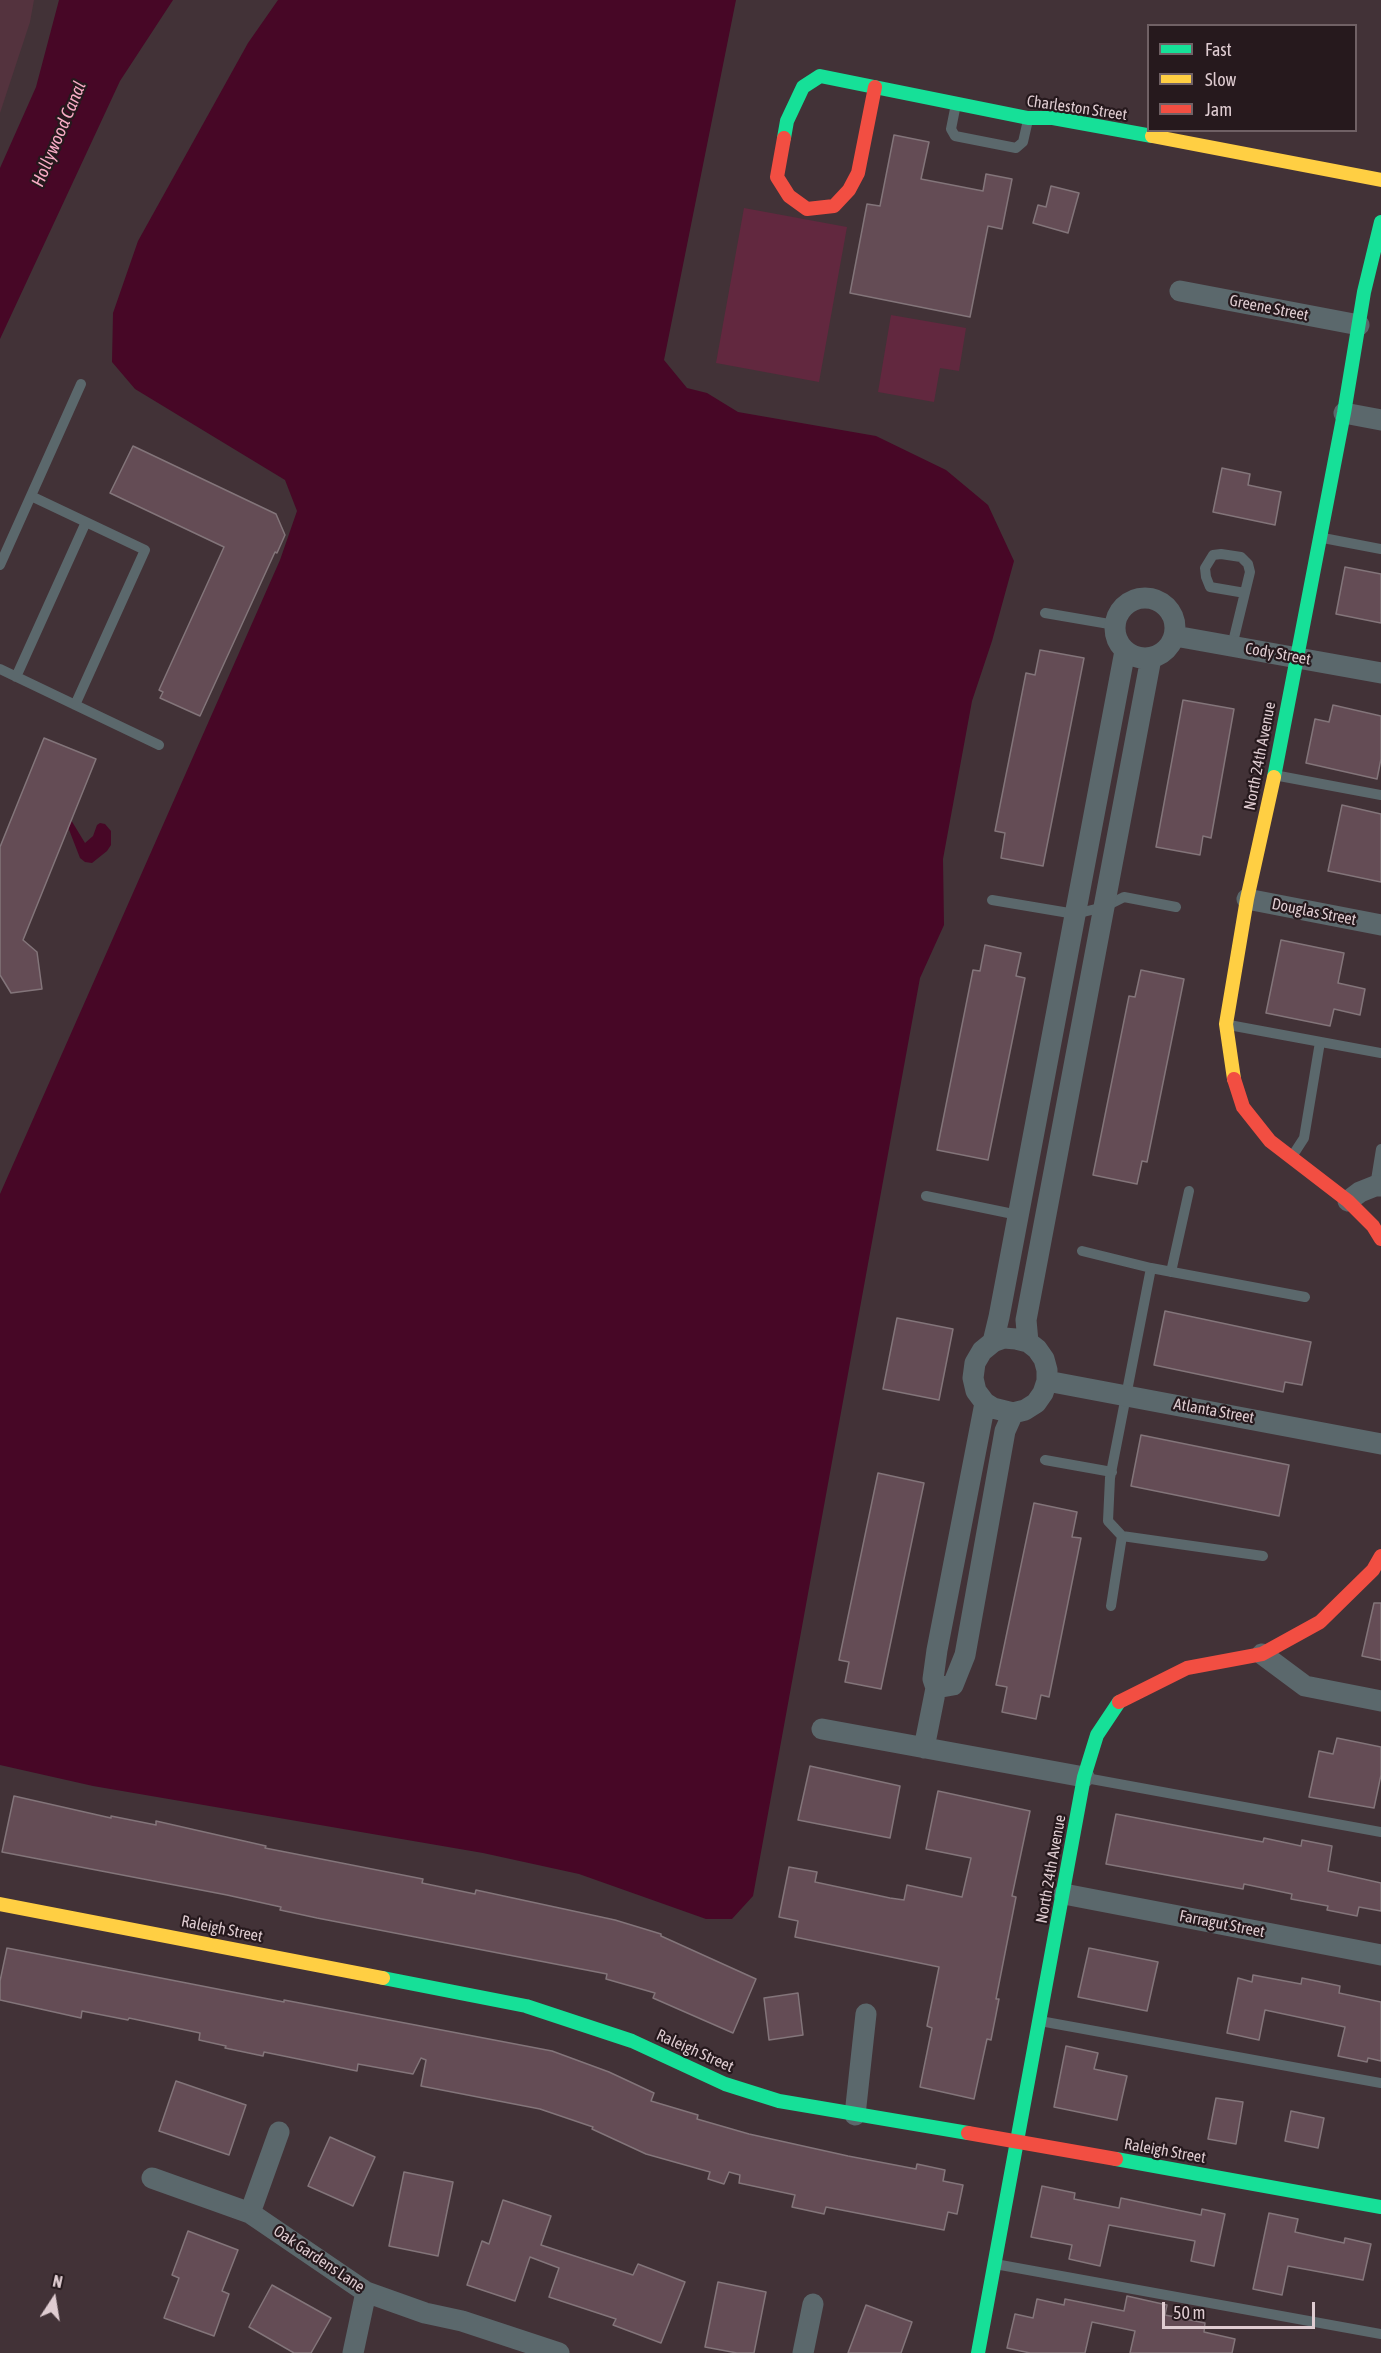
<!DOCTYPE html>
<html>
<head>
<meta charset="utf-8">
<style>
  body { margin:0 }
  #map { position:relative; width:1381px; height:2353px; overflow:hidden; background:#423237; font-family:"Asap Condensed",sans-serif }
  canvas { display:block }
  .legend { position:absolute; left:1147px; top:24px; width:210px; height:108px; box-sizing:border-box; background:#26191d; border:2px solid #706165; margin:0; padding:8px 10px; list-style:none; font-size:18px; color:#dfccd1 }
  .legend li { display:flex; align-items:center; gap:12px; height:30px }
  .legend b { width:30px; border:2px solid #706165 }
  .north { position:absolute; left:24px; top:2269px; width:60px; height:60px; -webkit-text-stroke:4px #26191d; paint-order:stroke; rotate:12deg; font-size:16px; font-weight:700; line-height:24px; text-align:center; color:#dfccd1 }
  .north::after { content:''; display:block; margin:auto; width:21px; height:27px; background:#dfccd1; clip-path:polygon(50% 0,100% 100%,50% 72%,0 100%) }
  .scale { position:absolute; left:1162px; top:2302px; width:153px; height:27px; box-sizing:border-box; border:3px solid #dfccd1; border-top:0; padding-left:8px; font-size:18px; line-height:21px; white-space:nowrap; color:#dfccd1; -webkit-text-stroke:4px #26191d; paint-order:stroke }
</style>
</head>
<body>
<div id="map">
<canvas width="1381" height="2353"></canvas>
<ul class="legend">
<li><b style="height:8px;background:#16e098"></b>Fast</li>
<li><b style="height:8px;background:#ffcf43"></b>Slow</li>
<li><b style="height:8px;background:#f24e42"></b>Jam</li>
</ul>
<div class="north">N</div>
<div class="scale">50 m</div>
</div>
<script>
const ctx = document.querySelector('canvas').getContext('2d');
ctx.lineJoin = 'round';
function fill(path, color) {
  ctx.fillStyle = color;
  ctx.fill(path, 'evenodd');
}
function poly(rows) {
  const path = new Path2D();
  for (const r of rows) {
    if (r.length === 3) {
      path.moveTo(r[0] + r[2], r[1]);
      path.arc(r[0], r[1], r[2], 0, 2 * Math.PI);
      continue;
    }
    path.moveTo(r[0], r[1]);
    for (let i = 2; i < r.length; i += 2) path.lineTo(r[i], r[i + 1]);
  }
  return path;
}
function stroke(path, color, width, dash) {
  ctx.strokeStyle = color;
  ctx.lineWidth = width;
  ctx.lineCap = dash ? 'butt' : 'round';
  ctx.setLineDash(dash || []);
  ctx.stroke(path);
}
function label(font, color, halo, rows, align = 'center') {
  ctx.font = font + ' "Asap Condensed",sans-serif';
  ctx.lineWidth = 4.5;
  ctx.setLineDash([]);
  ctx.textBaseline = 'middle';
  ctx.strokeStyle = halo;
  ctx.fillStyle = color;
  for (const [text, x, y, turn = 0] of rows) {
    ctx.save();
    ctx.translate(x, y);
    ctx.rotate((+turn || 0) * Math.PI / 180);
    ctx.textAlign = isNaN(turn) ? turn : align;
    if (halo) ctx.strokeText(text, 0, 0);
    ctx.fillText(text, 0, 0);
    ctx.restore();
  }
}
const built = poly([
  [0,0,34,0,30,22,0,113]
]);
const green = poly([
  [744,208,847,227,819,382,716,363],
  [891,315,966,328,959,371,940,368,934,402,878,392]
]);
const water = poly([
  [59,0,173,0,120,81,0,339,0,168,36,87],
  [278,0,736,0,664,360,687,388,707,393,738,412,876,436,946,470,988,505,1014,561,992,641,972,701,943,859,944,925,920,978,753,1896,732,1919,706,1919,579,1874,483,1853,93,1786,0,1765,0,1194,280,560,297,511,285,480,135,389,112,362,113,313,138,241,248,43],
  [71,820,85,843,93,836,97,825,100,823,105,824,111,831,111,845,107,851,92,863,85,862,80,858,68,827]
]);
const building = poly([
  [894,135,929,142,921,179,983,191,986,174,1012,179,1002,229,988,226,970,317,850,293,867,204,880,206,894,135],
  [1051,186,1079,193,1068,233,1033,223,1038,205,1046,207,1051,186],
  [133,446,276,514,285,535,277,553,275,552,200,716,160,698,163,692,159,690,224,547,110,493,133,446],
  [1222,468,1250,474,1248,485,1281,492,1275,525,1213,512,1222,468],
  [1345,567,1381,574,1381,623,1336,614,1345,567],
  [1040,650,1084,658,1043,866,1001,858,1005,833,995,831,1026,673,1035,675,1040,650],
  [1183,700,1234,709,1211,838,1203,836,1200,855,1156,847,1183,700],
  [1333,705,1381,716,1381,759,1377,779,1306,763,1315,719,1329,722,1333,705],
  [44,738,96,759,23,940,37,952,42,989,11,993,0,975,0,847,44,738],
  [1342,805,1381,814,1381,882,1328,871,1342,805],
  [1281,940,1344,953,1338,983,1365,989,1360,1015,1334,1009,1330,1026,1266,1013,1281,940],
  [985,945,1021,953,1016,976,1025,978,988,1160,937,1150,973,970,980,971,985,945],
  [1141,970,1184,979,1147,1162,1142,1161,1137,1184,1093,1175,1129,996,1135,997,1141,970],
  [1165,1311,1311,1342,1302,1385,1285,1382,1283,1392,1154,1365,1165,1311],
  [897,1318,953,1329,939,1400,883,1389,897,1318],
  [1141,1435,1289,1465,1279,1516,1131,1486,1141,1435],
  [878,1473,924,1483,881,1689,845,1682,849,1662,839,1660,878,1473],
  [1034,1503,1077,1512,1072,1537,1081,1538,1049,1697,1041,1695,1036,1719,1002,1712,1007,1687,996,1685,1034,1503],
  [1374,1603,1381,1603,1381,1660,1362,1656,1374,1603],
  [1337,1738,1381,1747,1381,1775,1374,1808,1309,1797,1319,1751,1333,1754,1337,1738],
  [810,1766,900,1786,890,1838,798,1820,810,1766],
  [938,1791,1030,1811,1012,1896,1016,1897,996,1999,999,1999,991,2040,987,2039,974,2099,920,2087,932,2028,927,2026,939,1967,795,1937,798,1921,779,1917,789,1867,817,1872,815,1882,890,1898,904,1900,907,1885,962,1897,971,1858,926,1849,938,1791],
  [14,1796,111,1818,111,1816,156,1825,156,1821,266,1846,265,1848,423,1879,422,1883,475,1894,476,1890,615,1920,661,1934,661,1936,756,1979,733,2033,653,1998,655,1993,606,1979,607,1974,317,1918,280,1910,281,1907,227,1895,2,1852,14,1796],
  [1116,1814,1263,1842,1264,1838,1301,1846,1302,1840,1332,1846,1328,1871,1381,1883,1381,1911,1359,1907,1357,1916,1327,1910,1328,1906,1291,1899,1292,1894,1244,1884,1243,1889,1106,1864,1116,1814],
  [7,1948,284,2002,284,2000,552,2051,609,2072,654,2093,651,2101,698,2115,697,2119,749,2134,848,2156,916,2169,917,2164,945,2170,943,2181,963,2185,957,2214,948,2212,944,2230,826,2207,824,2214,792,2207,795,2195,739,2183,740,2175,729,2172,724,2184,708,2179,710,2172,646,2154,592,2129,593,2127,540,2109,421,2086,426,2060,421,2058,413,2074,358,2064,357,2071,264,2052,263,2056,225,2048,226,2046,199,2040,200,2033,129,2018,128,2020,82,2011,81,2018,0,2000,0,1981,7,1948],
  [1089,1948,1158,1962,1147,2011,1078,1997,1089,1948],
  [1253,1975,1301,1984,1302,1978,1340,1986,1339,1993,1381,2002,1381,2061,1368,2058,1367,2062,1338,2056,1345,2027,1265,2010,1259,2040,1227,2033,1238,1978,1252,1982,1253,1975],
  [798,1993,803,2035,769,2040,764,1998,798,1993],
  [1066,2046,1098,2053,1094,2069,1127,2076,1117,2120,1054,2107,1066,2046],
  [176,2081,246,2105,229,2155,159,2131,176,2081],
  [1216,2098,1243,2102,1236,2144,1208,2139,1216,2098],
  [1291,2111,1324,2118,1318,2148,1285,2141,1291,2111],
  [330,2137,375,2157,353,2206,308,2186,330,2137],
  [404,2172,453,2182,438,2256,389,2246,404,2172],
  [1042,2186,1075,2193,1074,2199,1119,2208,1121,2198,1201,2215,1202,2209,1225,2214,1214,2266,1191,2261,1195,2241,1109,2225,1100,2266,1069,2259,1072,2245,1031,2237,1042,2186],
  [503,2200,551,2216,541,2245,633,2275,638,2264,685,2282,661,2343,613,2325,616,2319,549,2297,559,2268,530,2257,515,2301,467,2285,482,2241,489,2244,503,2200],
  [1269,2213,1298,2219,1295,2232,1344,2243,1345,2238,1371,2244,1363,2280,1288,2266,1282,2295,1253,2289,1269,2213],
  [188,2231,238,2250,222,2291,229,2294,214,2336,164,2318,179,2278,172,2275,188,2231],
  [718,2282,766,2292,754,2353,737,2353,705,2347,718,2282],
  [272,2285,331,2318,311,2353,294,2353,249,2327,272,2285],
  [1127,2296,1167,2305,1165,2315,1205,2323,1204,2332,1235,2339,1232,2353,1130,2353,1135,2331,1092,2322,1085,2353,1030,2353,1007,2348,1015,2314,1033,2318,1037,2299,1064,2305,1065,2299,1124,2311,1127,2296],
  [866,2305,912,2322,901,2353,848,2353,866,2305]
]);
const lane = poly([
  [956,104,951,129,955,136,1016,148,1023,142,1028,120],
  [31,496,145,550,75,705],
  [1323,538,1381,549],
  [0,565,81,384],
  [1045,613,1115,625],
  [1232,646,1250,572,1248,564,1241,557,1221,554,1213,555,1205,568,1206,577,1210,587,1245,593],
  [0,669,159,745],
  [16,677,86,522],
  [1274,775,1381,795],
  [992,900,1075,914,1104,907,1124,897,1176,907],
  [1229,1025,1381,1053],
  [1293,1155,1304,1138,1320,1042],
  [1375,1186,1381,1149],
  [926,1196,1018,1215],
  [1082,1251,1151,1268],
  [1171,1272,1189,1191],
  [1045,1460,1112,1472],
  [1263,1556,1122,1536,1108,1521,1110,1478,1151,1268,1305,1297],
  [1111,1606,1122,1536],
  [1086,1778,1381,1832],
  [1040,2021,1381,2083],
  [995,2264,1381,2334]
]);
const street = poly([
  [1180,291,1359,325],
  [1344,413,1381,420],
  [1145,628,30],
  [1175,636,1381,673],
  [1247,899,1381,925],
  [1348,1201,1360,1192,1375,1186,1381,1186],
  [993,1342,1004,1338,1016,1339,1028,1342,1037,1349,1044,1359,1047,1370,1047,1381,1043,1393,1036,1403,1025,1410,1013,1413,993,1408,985,1403,976,1391,973,1378,975,1363,982,1351,993,1342,999,1317,1125,651],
  [1028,1342,1026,1320,1151,658],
  [1047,1381,1381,1444],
  [1262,1654,1305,1686,1381,1701],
  [936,1688,953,1685,965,1655,1005,1431,1013,1413],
  [822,1729,1084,1777],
  [924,1748,936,1688,933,1679,937,1650,985,1403],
  [1064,1894,1381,1955],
  [855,2115,866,2014],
  [152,2178,250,2213,366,2292,425,2313,462,2321,559,2353],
  [250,2213,279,2132],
  [353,2353,366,2292],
  [803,2353,813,2304]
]);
const fast = poly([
  [784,138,787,121,803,87,820,76,1028,118,1053,118,1152,136],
  [1274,777,1344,413,1364,292,1381,222],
  [383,1978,526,2006,632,2041,725,2084,779,2101,968,2133],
  [1116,2159,1381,2207],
  [978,2353,1084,1777,1097,1735,1119,1702]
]);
const slow = poly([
  [1152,136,1381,180],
  [1234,1079,1226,1024,1247,899,1274,777],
  [0,1904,383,1978]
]);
const jam = poly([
  [784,138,777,177,789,196,807,209,834,206,849,190,858,173,875,87],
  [1234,1079,1243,1107,1270,1141,1348,1201,1373,1226,1381,1239],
  [1119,1702,1187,1668,1262,1654,1320,1622,1373,1570,1381,1556],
  [968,2133,1116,2159]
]);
const streetNames = [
  ["Charleston Street",1077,108,8],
  ["Greene Street",1269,308,11],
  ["Cody Street",1278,654,10],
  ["North 24th Avenue",1260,756,-79],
  ["Douglas Street",1314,912,11],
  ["Atlanta Street",1214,1411,10],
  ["North 24th Avenue",1051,1869,-80],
  ["Farragut Street",1222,1924,11],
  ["Raleigh Street",222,1929,11],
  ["Raleigh Street",695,2051,24],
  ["Raleigh Street",1165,2151,10],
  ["Oak Gardens Lane",319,2259,34]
];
const waterNames = [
  ["Hollywood Canal",59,134,-67]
];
fill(built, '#54333e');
fill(green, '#62283f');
fill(water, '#470726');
fill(building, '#644c55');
stroke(building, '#83757a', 1.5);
stroke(lane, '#5b686c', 10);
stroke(street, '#5b686c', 21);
stroke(fast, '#16e098', 14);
stroke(slow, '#ffcf43', 14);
stroke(jam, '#f24e42', 14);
label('16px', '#dfccd1', '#26191d', streetNames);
label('italic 18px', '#f8acc5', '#26191d', waterNames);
</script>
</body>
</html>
